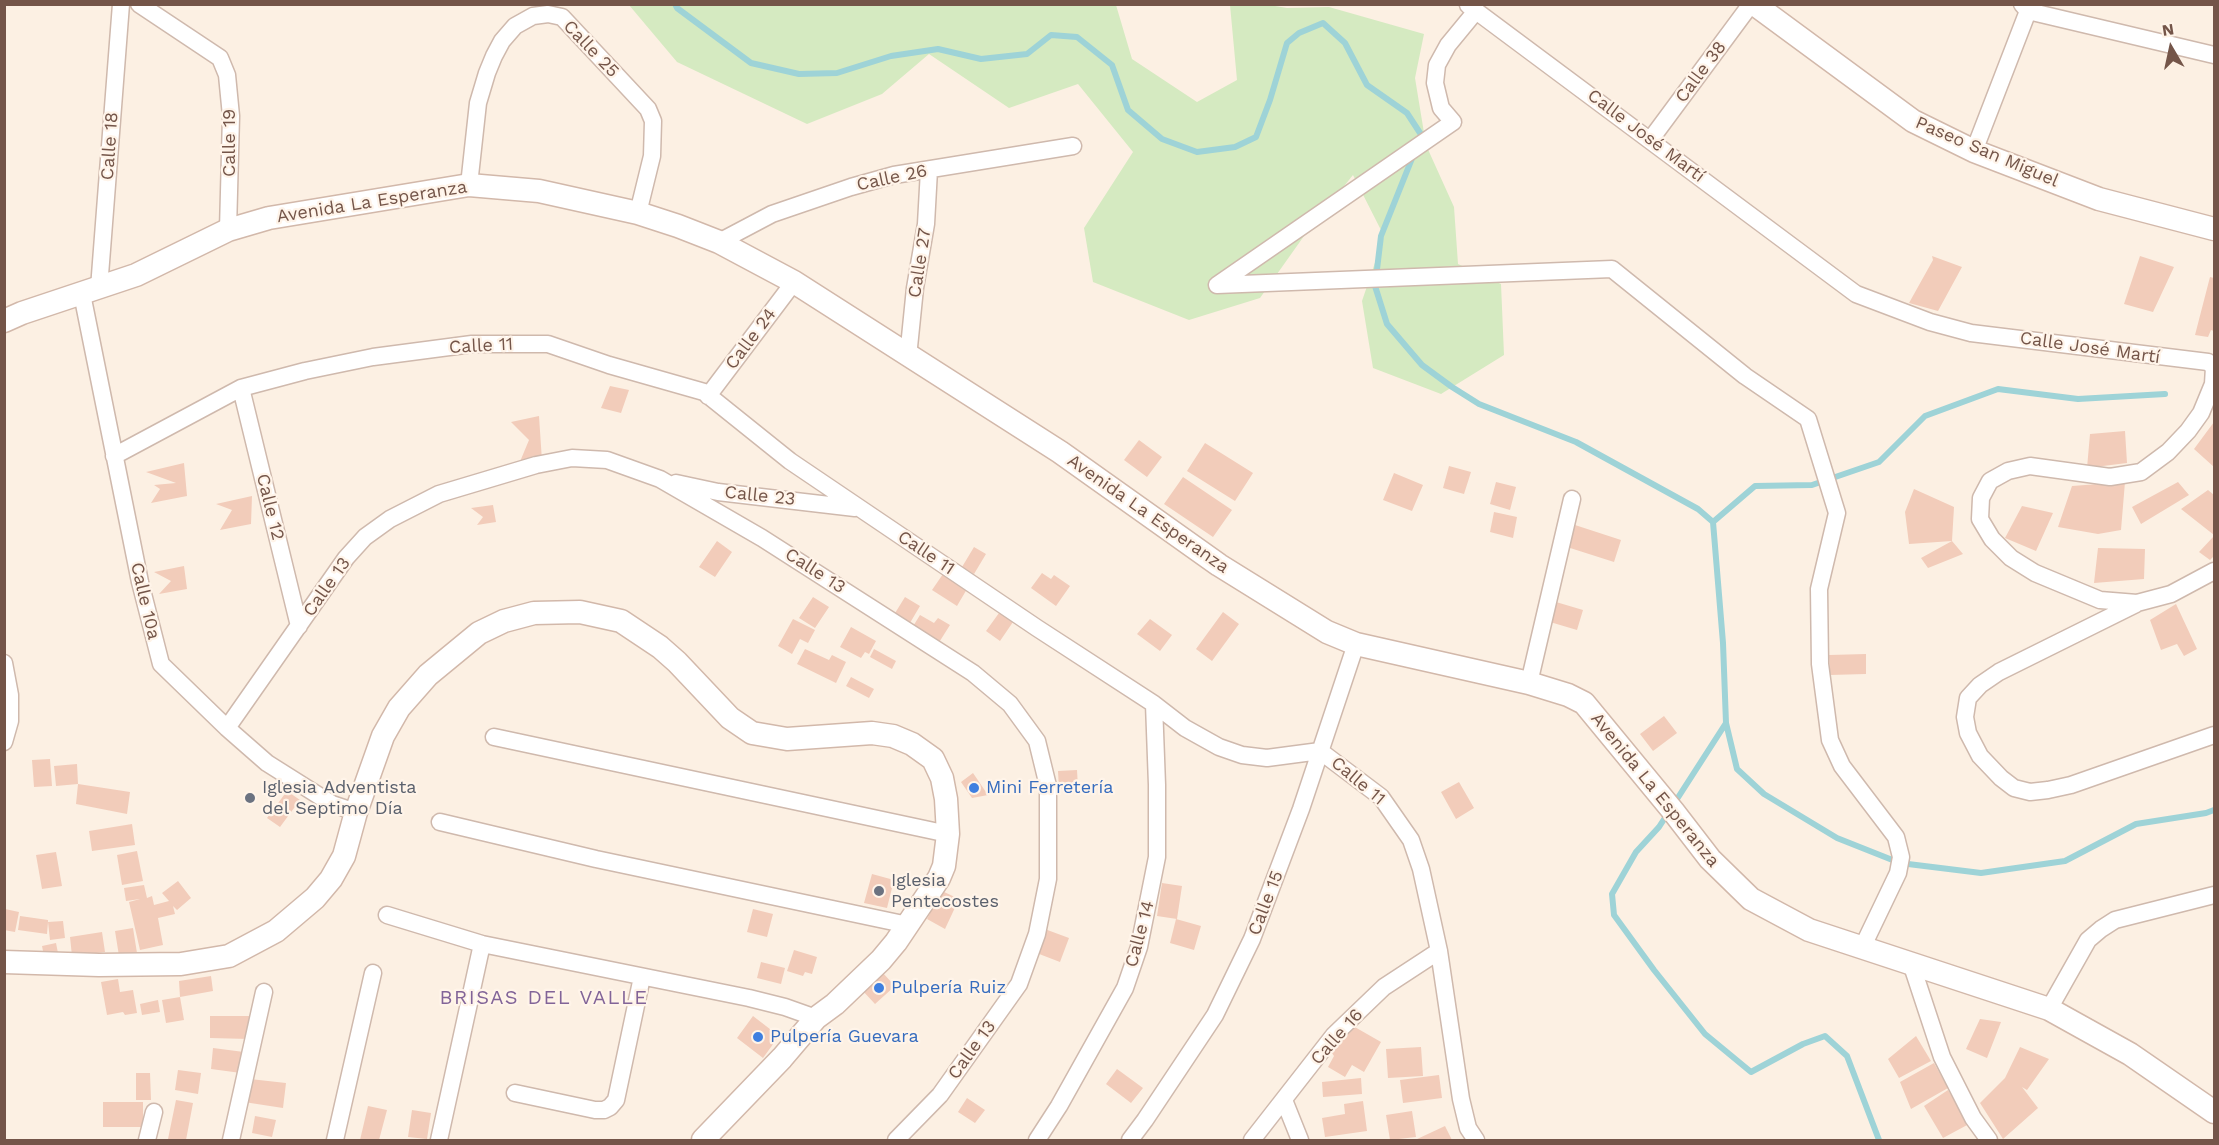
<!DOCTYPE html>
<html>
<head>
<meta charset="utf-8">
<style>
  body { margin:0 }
  #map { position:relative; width:2219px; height:1145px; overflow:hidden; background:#fcf0e3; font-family:"Work Sans",sans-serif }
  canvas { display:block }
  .frame { position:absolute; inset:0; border:6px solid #745549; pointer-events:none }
  .north { position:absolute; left:2141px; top:18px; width:60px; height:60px; -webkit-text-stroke:4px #fff4e9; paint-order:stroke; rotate:351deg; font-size:16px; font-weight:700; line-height:24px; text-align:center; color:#745549 }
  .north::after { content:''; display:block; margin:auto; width:21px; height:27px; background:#745549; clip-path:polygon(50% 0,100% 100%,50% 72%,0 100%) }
</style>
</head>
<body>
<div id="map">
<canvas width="2219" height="1145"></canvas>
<div class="frame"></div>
<div class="north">N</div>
</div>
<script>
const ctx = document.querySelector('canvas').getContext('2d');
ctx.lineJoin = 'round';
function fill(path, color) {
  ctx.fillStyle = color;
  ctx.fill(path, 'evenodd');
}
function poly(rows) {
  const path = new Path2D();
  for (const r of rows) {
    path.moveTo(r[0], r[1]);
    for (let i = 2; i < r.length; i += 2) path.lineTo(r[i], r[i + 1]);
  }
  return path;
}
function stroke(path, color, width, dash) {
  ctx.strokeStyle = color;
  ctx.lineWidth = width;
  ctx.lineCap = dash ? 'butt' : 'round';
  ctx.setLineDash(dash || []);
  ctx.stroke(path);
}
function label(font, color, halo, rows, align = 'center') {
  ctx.font = font + ' "Work Sans",sans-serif';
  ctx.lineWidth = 4.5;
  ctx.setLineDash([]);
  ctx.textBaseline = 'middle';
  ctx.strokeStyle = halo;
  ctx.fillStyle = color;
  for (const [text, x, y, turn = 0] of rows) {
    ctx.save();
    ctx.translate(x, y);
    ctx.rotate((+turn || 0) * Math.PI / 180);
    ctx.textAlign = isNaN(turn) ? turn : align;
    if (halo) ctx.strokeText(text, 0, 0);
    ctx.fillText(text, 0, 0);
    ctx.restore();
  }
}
const green = poly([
  [629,5,1116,5,1132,59,1197,102,1237,80,1230,5,1269,5,1287,8,1329,7,1424,34,1415,78,1426,145,1454,207,1458,264,1501,284,1504,355,1441,394,1373,368,1362,301,1384,236,1353,175,1304,236,1260,298,1189,320,1093,282,1084,228,1133,152,1078,84,1009,108,929,54,882,94,807,124,677,62]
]);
const stream = poly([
  [675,4,677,8,751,63,799,74,837,73,891,56,938,49,981,59,1027,54,1051,35,1077,37,1112,65,1128,110,1162,139,1197,152,1235,147,1256,137,1270,100,1287,43,1299,33,1323,23,1345,43,1367,85,1407,113,1422,136,1420,141],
  [1413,156,1381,236,1375,286,1387,324,1422,365,1452,387,1479,404,1576,442,1698,509,1713,522,1723,643,1726,723,1659,827,1636,852,1612,894,1614,915,1654,970,1705,1034,1751,1072,1803,1044,1825,1036,1847,1056,1879,1140],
  [1713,522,1755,486,1812,485,1879,462,1925,416,1998,389,2078,399,2165,394],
  [1726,723,1737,769,1764,794,1837,838,1900,863,1981,873,2065,861,2136,824,2206,813,2214,810]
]);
const building = poly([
  [1932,256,1962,267,1938,311,1909,303,1933,260],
  [2140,256,2174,267,2153,312,2124,304],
  [2210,277,2214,278,2214,331,2211,330,2208,337,2195,335],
  [610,386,629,390,621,413,601,408],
  [539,416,542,461,519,464,529,440,511,422],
  [2214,422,2214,467,2194,449],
  [2125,431,2127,463,2087,468,2090,434],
  [1139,440,1162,457,1147,477,1124,460],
  [1205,443,1253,473,1235,501,1187,471],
  [184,463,187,496,151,503,160,489,154,485,176,483,146,472],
  [1449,466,1471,472,1464,494,1443,488],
  [1394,473,1423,485,1412,511,1383,500],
  [1183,477,1232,510,1213,537,1164,504],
  [1496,482,1516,487,1510,510,1490,504],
  [2125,482,2121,530,2098,534,2058,527,2072,486],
  [2178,482,2189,495,2141,524,2132,507],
  [1914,489,1954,507,1952,541,1909,544,1905,512],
  [2208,490,2214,495,2214,535,2181,509],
  [252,496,251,524,220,530,232,510,216,504],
  [493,505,496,522,477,525,483,517,471,508],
  [2022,506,2053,513,2036,551,2005,538],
  [1494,512,1517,517,1513,538,1490,532],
  [1575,525,1621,540,1614,562,1567,547],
  [2214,536,2214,556,2210,560,2199,552],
  [717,541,732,552,715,577,699,567],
  [1952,541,1963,554,1928,568,1921,558],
  [974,547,986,554,974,574,962,567],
  [2098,548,2145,549,2144,579,2094,583],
  [184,566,187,589,159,594,171,581,154,572],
  [1042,573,1051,579,1054,575,1070,586,1056,606,1031,588],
  [943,574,967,589,957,606,932,590],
  [813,597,829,607,815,628,799,618],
  [905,597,920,606,907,628,892,618],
  [1556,602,1583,610,1577,630,1550,622],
  [2176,604,2197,649,2184,656,2177,644,2161,650,2150,620],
  [1223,612,1239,624,1212,661,1196,649],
  [999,613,1013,622,1000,641,986,631],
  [920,615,934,623,938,618,950,625,938,644,912,628],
  [793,619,815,630,808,643,800,639,792,654,778,646],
  [1150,619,1172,635,1160,651,1137,634],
  [851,627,876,641,869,654,865,652,861,658,840,647],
  [805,649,829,660,832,655,846,662,836,683,797,664],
  [874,649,896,661,892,669,870,657],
  [1866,654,1866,674,1830,675,1829,655],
  [851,677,874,689,869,698,846,686],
  [1664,716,1677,733,1653,751,1640,734],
  [50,759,52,786,34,787,32,760],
  [77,764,78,784,130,792,127,814,76,804,78,784,56,786,54,766],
  [1077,770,1078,788,1059,789,1058,771],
  [973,773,988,795,972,798,961,782],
  [1459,782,1474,808,1456,819,1441,792],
  [287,791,300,800,280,827,267,818],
  [132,824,135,845,92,851,89,831],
  [137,851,143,881,122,885,117,855],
  [56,852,62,886,42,889,36,855],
  [872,874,894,880,887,908,864,903],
  [178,881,191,898,177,910,173,906,175,914,158,918,163,945,140,950,129,902,140,899,126,901,124,888,144,885,147,898,152,896,154,905,169,901,162,893],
  [1162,883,1182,886,1177,919,1157,916],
  [942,891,959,899,945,929,927,919],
  [5,909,19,912,15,932,4,930],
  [753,909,773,914,767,937,747,932],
  [20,916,48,920,48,922,63,921,65,938,50,940,48,922,47,934,18,930],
  [1176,919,1201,926,1194,950,1170,943],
  [133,928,137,953,119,956,115,931],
  [1042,928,1069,938,1060,962,1034,952],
  [102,932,105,952,72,956,70,937],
  [56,943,58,953,44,956,42,946],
  [794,950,817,957,812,974,805,972,803,976,787,971],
  [761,962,785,968,781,984,757,978],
  [882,972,895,986,875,1004,862,990],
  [211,976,213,991,180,997,179,981],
  [118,979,120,992,133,990,137,1013,125,1015,123,1012,107,1015,101,982],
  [180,997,184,1020,166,1023,162,1000],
  [158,1000,160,1012,142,1015,140,1004],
  [210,1016,249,1016,249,1039,210,1038],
  [753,1016,779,1036,763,1058,737,1038],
  [1980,1019,2001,1022,1987,1058,1966,1049],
  [1353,1026,1381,1042,1364,1072,1352,1065,1345,1077,1328,1067,1334,1056,1330,1050,1340,1034,1346,1037],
  [1916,1036,1931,1061,1899,1078,1888,1059],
  [1421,1047,1423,1076,1388,1078,1386,1049],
  [2020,1047,2049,1059,2027,1090,2022,1087,2038,1108,2003,1139,1980,1103,2005,1078],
  [213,1048,244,1052,241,1073,211,1069],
  [1934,1063,1948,1088,1911,1109,1900,1082],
  [1117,1069,1143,1088,1131,1103,1106,1084],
  [178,1070,201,1073,198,1094,175,1090],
  [136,1073,150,1073,151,1100,136,1100],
  [1439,1075,1442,1098,1403,1103,1400,1080],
  [1361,1078,1362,1094,1323,1097,1322,1082],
  [250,1079,286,1083,283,1108,244,1102],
  [1948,1090,1969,1124,1943,1138,1924,1106],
  [967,1098,985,1110,975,1123,958,1112],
  [176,1100,193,1103,186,1140,168,1139],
  [1363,1101,1367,1131,1325,1137,1322,1118,1345,1114,1344,1104],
  [103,1102,143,1102,143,1127,103,1127],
  [368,1106,387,1110,379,1140,360,1140],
  [412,1110,431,1113,427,1139,408,1137],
  [1412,1111,1416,1137,1390,1140,1386,1115],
  [255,1116,276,1120,272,1137,252,1133],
  [1445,1126,1452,1140,1415,1140]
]);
const street = poly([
  [139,4,220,58,227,75,231,116,228,230],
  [2022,4,2028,11,2214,55],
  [1468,5,1856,294,1930,322,1971,333,2208,362,2214,367,2213,384,2201,413,2188,431,2168,452,2141,472,2110,477,2030,466,2008,471,1990,481,1981,498,1980,519,1992,539,2011,558,2035,573,2100,600,2137,603,2171,594,2214,571],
  [1476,11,1448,45,1437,65,1435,83,1441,108,1453,122,1217,285,1612,269,1745,376,1808,419,1837,513,1819,589,1820,664,1830,740,1842,766,1896,837,1901,857,1898,873,1863,946],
  [1651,139,1751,4],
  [1974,151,2028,11],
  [469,185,478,103,487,73,494,56,502,41,515,26,533,16,548,14,562,17,648,109,653,121,652,156,638,213],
  [719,242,772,214,851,187,894,175,1073,146],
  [99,288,121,4],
  [82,294,140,582,161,664,227,728,267,763,332,804,356,812],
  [908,357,915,288,926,224,929,170],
  [241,388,299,626],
  [708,396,794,282],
  [114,456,241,388,305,371,373,357,472,344,548,344,609,365,704,392,790,461,1037,628,1154,704,1185,728,1219,747,1242,755,1267,758,1320,751,1381,797,1411,840,1421,869,1439,951,1461,1099,1468,1128,1476,1140],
  [676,483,718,492,855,508],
  [2136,604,1999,672,1980,685,1968,698,1965,717,1968,733,1980,756,2001,778,2014,788,2030,792,2048,790,2071,785,2214,735],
  [4,663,10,695,10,721,4,742],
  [1529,683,1572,499],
  [227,728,346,558,365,537,390,519,439,494,536,465,572,458,607,460,660,479,762,538,973,673,1010,704,1037,741,1048,786,1048,879,1037,934,1019,984,940,1095,896,1140],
  [494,737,948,834],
  [440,822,596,859,908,925],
  [387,915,482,944,749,998,785,1007,816,1018],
  [1911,963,1942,1057,1973,1118,1989,1140],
  [2049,1009,2088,940,2101,929,2115,920,2214,895],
  [515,1093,595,1110,604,1110,610,1107,616,1100,642,977],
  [1284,1100,1300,1140],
  [147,1140,154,1112],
  [231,1140,264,992],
  [335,1140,373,973],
  [439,1140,482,944],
  [1037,1140,1059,1106,1125,988,1139,947,1157,857,1157,785,1154,704],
  [1130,1140,1145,1120,1215,1015,1252,939,1301,809,1356,644],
  [1252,1140,1334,1035,1384,987,1439,951]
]);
const secondary = poly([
  [1754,4,1913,121,1974,151,2099,199,2214,229],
  [4,321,22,313,136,275,228,230,269,218,469,185,539,191,638,213,678,226,719,242,794,282,1060,452,1219,565,1327,632,1356,644,1529,683,1568,695,1584,703,1673,811,1710,859,1751,899,1809,930,2049,1009,2130,1054,2214,1112],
  [4,962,99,965,181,964,229,956,276,931,315,898,331,879,344,856,356,812,383,736,399,708,428,675,479,633,504,621,534,613,580,612,621,621,660,647,677,662,730,718,752,733,787,739,872,733,893,736,912,744,933,759,942,778,946,799,948,834,944,866,939,878,896,942,881,960,835,1004,816,1018,782,1058,703,1140]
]);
const markers = [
  [974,788,6,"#3f7fe0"],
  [250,798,6,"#6b7280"],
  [879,891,6,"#6b7280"],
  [879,988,6,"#3f7fe0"],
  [758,1037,6,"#3f7fe0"]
];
const streetNames = [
  ["Calle 25",591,49,46],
  ["Calle 38",1701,72,-53],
  ["Calle José Martí",1646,136,37],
  ["Calle 19",230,143,-90],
  ["Calle 18",110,146,-86],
  ["Paseo San Miguel",1987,152,23],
  ["Calle 26",892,178,-12],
  ["Avenida La Esperanza",372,202,-9],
  ["Calle 27",920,263,-81],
  ["Calle 24",751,339,-53],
  ["Calle 11",481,346,-3],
  ["Calle José Martí",2090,348,8],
  ["Calle 23",760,496,6],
  ["Calle 12",270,507,76],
  ["Avenida La Esperanza",1148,514,35],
  ["Calle 11",926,553,34],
  ["Calle 13",815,571,33],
  ["Calle 13",327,587,-55],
  ["Calle 10a",145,601,77],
  ["Calle 11",1358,781,40],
  ["Avenida La Esperanza",1655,790,51],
  ["Calle 15",1266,903,-69],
  ["Calle 14",1140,934,-75],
  ["Calle 16",1337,1037,-48],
  ["Calle 13",972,1050,-54]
];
const worshipNames = [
  ["Iglesia Adventista",262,788],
  ["del Septimo Día",262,809],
  ["Iglesia",891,881],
  ["Pentecostes",891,902]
];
const shopNames = [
  ["Mini Ferretería",986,788],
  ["Pulpería Ruiz",891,988],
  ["Pulpería Guevara",770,1037]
];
const neighbourhoodNames = [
  ["BRISAS DEL VALLE",544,998]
];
fill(green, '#d5eac1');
stroke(stream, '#9ed3d7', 6);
fill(building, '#f2ccba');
stroke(street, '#cfb9ad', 19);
stroke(secondary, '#d2b8aa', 25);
stroke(street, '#fff', 16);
stroke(secondary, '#fff', 22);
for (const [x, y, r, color] of markers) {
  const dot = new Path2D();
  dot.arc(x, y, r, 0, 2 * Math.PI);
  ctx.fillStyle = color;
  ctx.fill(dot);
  stroke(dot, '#fff4e9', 2);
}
label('18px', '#745549', '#fff4e9', streetNames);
label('18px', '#5b616d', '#fff4e9', worshipNames, 'left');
label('18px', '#366cbe', '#fff4e9', shopNames, 'left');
ctx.letterSpacing = '1.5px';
label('20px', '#826498', '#fff4e9', neighbourhoodNames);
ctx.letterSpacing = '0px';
</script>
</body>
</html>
